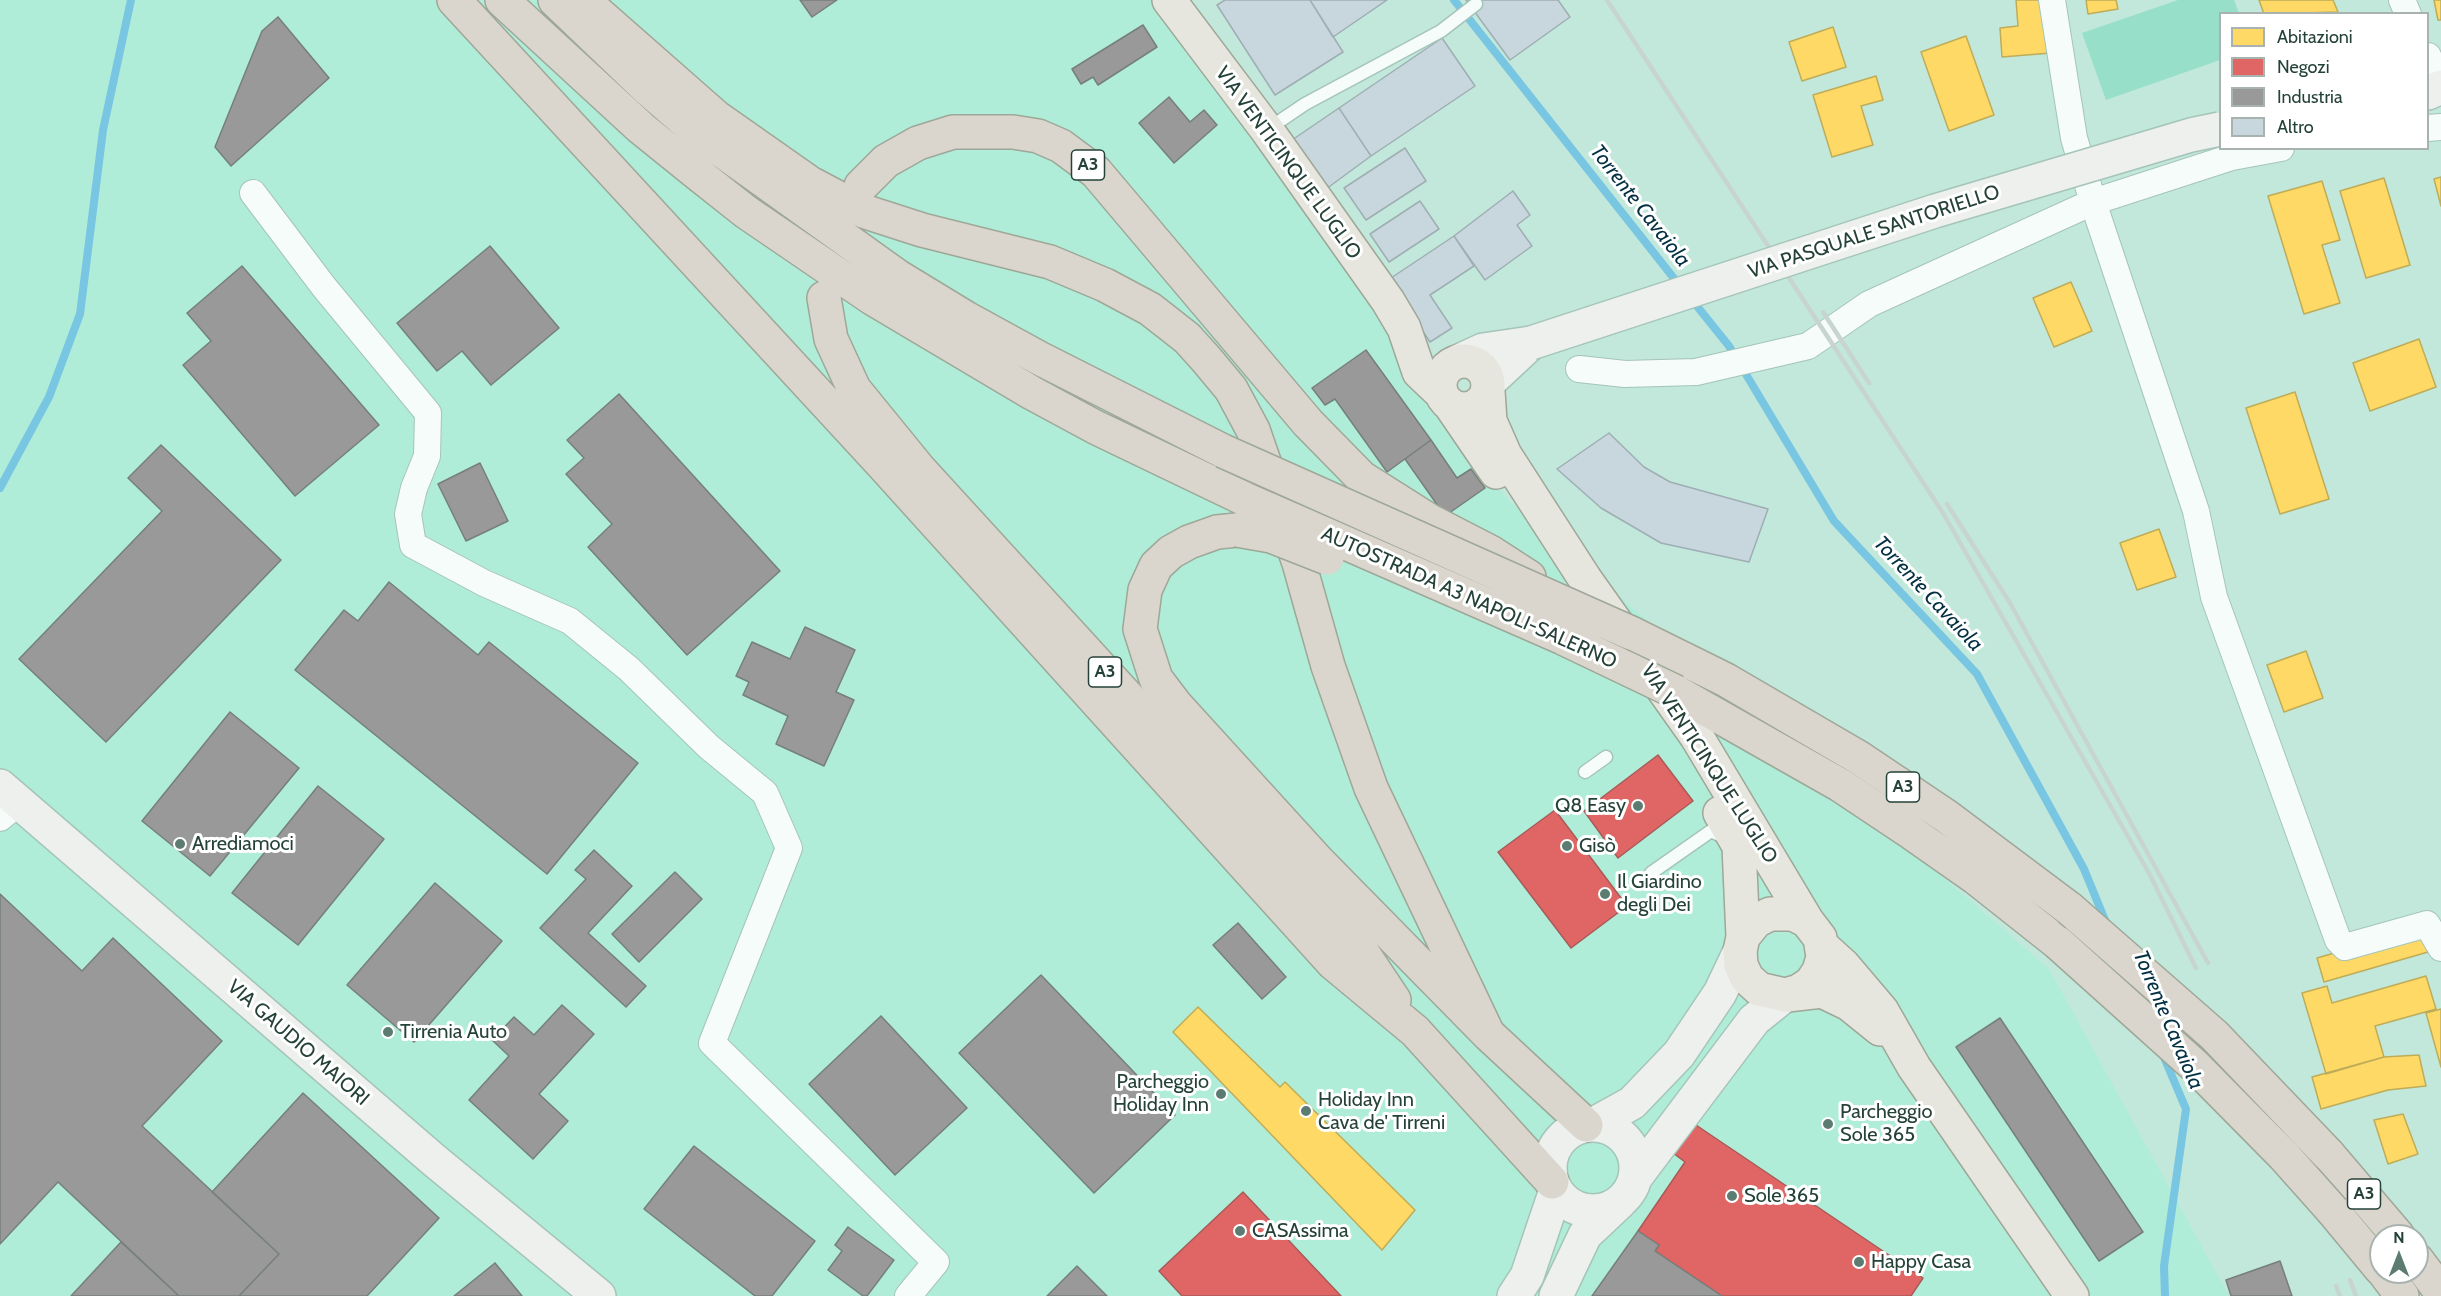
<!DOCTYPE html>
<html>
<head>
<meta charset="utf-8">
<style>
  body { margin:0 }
  #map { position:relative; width:2441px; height:1296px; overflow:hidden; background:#c1e8db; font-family:Cabin,sans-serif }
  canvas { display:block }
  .legend { position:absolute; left:2219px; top:12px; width:210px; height:138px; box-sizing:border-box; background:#fff; border:2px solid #a8b3b0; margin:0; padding:8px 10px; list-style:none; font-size:18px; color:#254239 }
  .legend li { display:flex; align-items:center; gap:12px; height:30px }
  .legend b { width:30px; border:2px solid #a8b3b0 }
  .north { position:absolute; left:2369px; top:1224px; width:60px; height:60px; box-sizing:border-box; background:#fff; border:2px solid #a8b3b0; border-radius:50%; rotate:0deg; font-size:16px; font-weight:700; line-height:24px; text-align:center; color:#254239 }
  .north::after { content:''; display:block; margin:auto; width:21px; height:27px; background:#5c7c72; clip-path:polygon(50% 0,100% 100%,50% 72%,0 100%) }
</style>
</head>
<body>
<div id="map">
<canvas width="2441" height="1296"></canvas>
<ul class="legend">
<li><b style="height:16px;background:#ffd966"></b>Abitazioni</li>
<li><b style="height:16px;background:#e06666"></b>Negozi</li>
<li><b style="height:16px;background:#999"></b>Industria</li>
<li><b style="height:16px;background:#c8d7de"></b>Altro</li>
</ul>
<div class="north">N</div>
</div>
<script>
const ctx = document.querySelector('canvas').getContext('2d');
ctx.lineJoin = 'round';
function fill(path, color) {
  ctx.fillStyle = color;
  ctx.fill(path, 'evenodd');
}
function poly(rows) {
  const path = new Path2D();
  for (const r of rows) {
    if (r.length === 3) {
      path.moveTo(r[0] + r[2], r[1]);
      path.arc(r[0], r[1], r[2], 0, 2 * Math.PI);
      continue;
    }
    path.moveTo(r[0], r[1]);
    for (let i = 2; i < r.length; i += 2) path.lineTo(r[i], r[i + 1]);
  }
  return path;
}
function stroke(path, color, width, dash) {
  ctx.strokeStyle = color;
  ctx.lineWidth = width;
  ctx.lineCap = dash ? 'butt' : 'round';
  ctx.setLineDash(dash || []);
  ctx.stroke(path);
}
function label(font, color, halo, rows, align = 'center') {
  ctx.font = font + ' Cabin,sans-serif';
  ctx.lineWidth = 6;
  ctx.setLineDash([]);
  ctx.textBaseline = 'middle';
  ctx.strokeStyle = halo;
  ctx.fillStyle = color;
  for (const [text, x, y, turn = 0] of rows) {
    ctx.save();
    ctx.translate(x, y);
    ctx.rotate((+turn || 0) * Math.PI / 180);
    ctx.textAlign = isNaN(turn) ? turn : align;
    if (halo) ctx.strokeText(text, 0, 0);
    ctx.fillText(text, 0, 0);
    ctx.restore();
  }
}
const built = poly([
  [0,0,1155,0,1506,498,2049,969,2229,1296,0,1296]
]);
const green = poly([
  [2178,0,2234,0,2239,13,2220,14,2220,60,2106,100,2082,33]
]);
const homes = poly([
  [2016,0,2046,0,2051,53,2002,57,2000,28,2018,26,2016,0],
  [2086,0,2116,0,2118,9,2088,14,2086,0],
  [2259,0,2333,0,2338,12,2264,14,2259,0],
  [2434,0,2441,0,2441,20,2438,20,2434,0],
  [1833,27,1846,67,1802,81,1789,42,1833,27],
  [1966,36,1994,115,1949,131,1921,52,1966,36],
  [1876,76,1883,100,1861,106,1873,145,1832,157,1813,95,1876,76],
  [2441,177,2441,206,2434,179,2441,177],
  [2384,178,2410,265,2366,278,2340,191,2384,178],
  [2322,181,2340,240,2322,245,2340,303,2304,314,2268,196,2322,181],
  [2071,282,2092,331,2054,347,2033,298,2071,282],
  [2419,339,2436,387,2370,411,2353,363,2419,339],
  [2295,392,2329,499,2280,514,2246,408,2295,392],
  [2159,529,2176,577,2137,590,2120,543,2159,529],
  [2306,651,2323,698,2284,712,2267,665,2306,651],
  [2421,928,2428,952,2324,982,2317,958,2421,928],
  [2426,976,2436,1009,2375,1026,2384,1057,2326,1074,2302,993,2327,986,2332,1003,2426,976],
  [1198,1007,1280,1087,1285,1082,1415,1210,1382,1250,1173,1032,1198,1007],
  [2441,1009,2441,1067,2426,1013,2441,1009],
  [2419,1055,2426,1086,2388,1090,2321,1109,2312,1077,2384,1057,2419,1055],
  [2403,1114,2418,1154,2388,1164,2374,1120,2403,1114]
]);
const shops = poly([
  [1658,755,1693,801,1618,858,1584,811,1658,755],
  [1555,810,1627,906,1571,948,1498,852,1555,810],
  [1693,1123,1923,1278,1911,1296,1722,1296,1655,1251,1659,1245,1638,1231,1685,1162,1673,1153,1693,1123],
  [1243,1192,1341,1296,1182,1296,1159,1271,1243,1192]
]);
const industry = poly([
  [800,0,837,0,812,17,800,0],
  [278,17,329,78,231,166,215,147,262,31,278,17],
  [1143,25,1157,47,1098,85,1093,77,1081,84,1072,69,1143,25],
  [1169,97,1190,122,1204,110,1217,125,1174,163,1139,123,1169,97],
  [490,246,559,328,491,385,462,351,437,371,397,323,490,246],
  [242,266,379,425,295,496,183,365,211,341,187,313,242,266],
  [1366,350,1431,440,1387,472,1335,399,1325,405,1312,388,1366,350],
  [619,394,780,571,687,655,588,547,612,524,566,474,584,458,567,440,619,394],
  [1431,440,1457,478,1471,469,1485,488,1445,516,1405,459,1431,440],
  [161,445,281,560,106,742,19,659,162,511,128,478,161,445],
  [480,463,508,521,466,541,438,484,480,463],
  [389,582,478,655,489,642,638,763,547,874,295,670,344,610,358,621,389,582],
  [805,627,855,650,836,692,854,700,824,766,776,744,788,716,743,695,749,682,736,676,752,642,790,659,805,627],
  [230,712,299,768,210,876,142,821,230,712],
  [318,786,384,839,298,945,232,893,318,786],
  [594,850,632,886,588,933,646,986,626,1007,540,928,586,879,575,870,594,850],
  [675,872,702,899,639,962,612,934,675,872],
  [435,883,502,941,414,1042,347,985,435,883],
  [0,894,82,971,113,938,222,1041,142,1126,279,1254,239,1296,179,1296,58,1182,0,1244,0,894],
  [1238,923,1286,977,1262,999,1213,945,1238,923],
  [1041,975,1175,1115,1094,1193,959,1053,1041,975],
  [562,1005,594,1034,539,1094,568,1121,533,1159,469,1100,509,1056,492,1040,514,1017,534,1035,562,1005],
  [881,1016,967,1108,895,1175,809,1084,881,1016],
  [2000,1018,2143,1232,2099,1261,1956,1047,2000,1018],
  [303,1093,439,1218,367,1296,239,1296,279,1254,212,1192,303,1093],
  [694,1146,815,1241,772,1296,755,1296,644,1209,694,1146],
  [848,1227,894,1260,867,1296,863,1296,828,1270,842,1251,835,1245,848,1227],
  [1638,1231,1659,1245,1655,1251,1722,1296,1592,1296,1638,1231],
  [121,1242,179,1296,71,1296,121,1242],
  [2280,1261,2292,1296,2231,1296,2226,1280,2280,1261],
  [495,1263,522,1296,454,1296,495,1263],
  [1077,1266,1107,1296,1047,1296,1077,1266]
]);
const stream = poly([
  [1454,0,1680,286],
  [1692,300,1729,346,1834,521,1977,674,2084,869,2107,925],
  [0,488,49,397,80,314,103,130,131,0],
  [2163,1055,2186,1109,2164,1266,2165,1296]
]);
const building = poly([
  [1225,0,1310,0,1343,52,1275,95,1217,5,1225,0],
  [1310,0,1387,0,1333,37,1310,0],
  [1466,0,1558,0,1570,17,1510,60,1466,0],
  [1442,38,1475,86,1371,156,1339,108,1442,38],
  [1339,108,1371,156,1326,189,1292,140,1339,108],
  [1405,148,1426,181,1366,220,1344,188,1405,148],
  [1513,191,1530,215,1517,225,1532,246,1485,280,1454,236,1513,191],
  [1420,201,1439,229,1389,262,1370,234,1420,201],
  [1454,236,1474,266,1430,295,1452,328,1430,342,1388,280,1454,236],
  [1609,433,1644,467,1670,482,1768,509,1749,562,1661,543,1601,508,1557,469,1609,433]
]);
const lane = poly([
  [1268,129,1305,104,1441,31,1476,4],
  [1585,772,1606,757],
  [1651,873,1711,831,1725,838]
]);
const street = poly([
  [2052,0,2074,138,2093,202,2196,511,2214,597,2338,940,2345,947,2427,924,2441,948],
  [2402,0,2408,14],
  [2428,56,2441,85],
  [2428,128,2441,127],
  [253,193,324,287,428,413,427,456,414,488,408,514,413,545,484,583,570,621,629,669,709,747,765,793,789,848,712,1043,936,1262,908,1296],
  [1579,369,1625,374,1696,372,1808,346,1869,304,2093,202,2232,157,2281,148],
  [0,818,19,802]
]);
const secondary = poly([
  [2428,93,2441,87],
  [1459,361,1483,350,1531,343],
  [1488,383,1531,343],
  [0,786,435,1161,599,1296],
  [1594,1124,1632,1103,1679,1054,1720,993,1740,951],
  [1593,1168,43],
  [1635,1178,1754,1020,1785,995],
  [1514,1296,1527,1276,1556,1190],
  [1556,1296,1585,1235,1620,1202]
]);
const primary = poly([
  [1169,0,1267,130,1388,301,1404,328,1419,372,1440,392],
  [1464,385,24],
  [1488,391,1490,421,1505,455,1585,579,1697,737,1807,921,1820,938,1823,957,1819,971,1811,983,1799,991,1785,995,1759,989,1747,978,1741,965,1740,951,1743,937,1756,921,1770,914,1793,914,1807,921],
  [1451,406,1496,472],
  [1720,813,1739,846,1743,937],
  [1822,946,1843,965,1882,1011,1914,1067,2072,1296],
  [1787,995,1822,991,1849,1004,1880,1029]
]);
const highway = poly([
  [454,0,884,466,1333,963,1415,1031,1552,1182],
  [502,0,641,128,698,174,746,212,872,298,1032,393,1095,427,1245,499],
  [555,0,648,89,707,140,897,276,966,318,1039,358,1223,451],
  [583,0,716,117,810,183,863,211,922,230,1050,262,1105,285,1150,309,1187,338,1206,359,1231,389,1253,430,1299,563,1328,666,1371,788,1488,1034],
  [861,186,886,161,918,143,953,132,1013,132,1038,136,1061,146,1096,172,1308,423,1362,478,1430,521,1492,553,1529,577],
  [824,298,831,339,854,389,920,470,1293,878,1356,943,1394,1000],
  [1237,530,1217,532,1189,542,1171,552,1156,566,1145,590,1140,629,1156,679,1175,704,1318,861,1488,1034,1586,1125],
  [1631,633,1726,680,1858,757,1946,816,2070,909],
  [1676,692,1840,785,1909,831,1976,878,2058,943],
  [2328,1154,2398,1236],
  [2333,1211,2381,1269],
  [2417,1260,2441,1292],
  [2384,1272,2402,1296]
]);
const rail = poly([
  [1607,0,1943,513,2150,875,2196,968],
  [1823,312,1869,383],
  [1947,504,2010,603,2208,963],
  [2350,1280,2356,1296],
  [2336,1286,2340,1296]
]);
const secondaryBridge = poly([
  [1531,343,1935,211,2191,135,2220,129]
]);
const highwayBridge = poly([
  [1223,451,1631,633],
  [1245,499,1563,638,1676,692],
  [1237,530,1271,536,1327,558],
  [2070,909,2214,1035,2328,1154],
  [2058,943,2195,1066,2284,1156,2333,1211]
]);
const markers = [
  [1638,806,6,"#5c7c72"],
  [180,844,6,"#5c7c72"],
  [1567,846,6,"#5c7c72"],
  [1605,894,6,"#5c7c72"],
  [388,1032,6,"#5c7c72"],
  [1221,1094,6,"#5c7c72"],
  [1306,1111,6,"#5c7c72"],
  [1828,1124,6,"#5c7c72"],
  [1732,1196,6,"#5c7c72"],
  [1240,1231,6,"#5c7c72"],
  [1859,1262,6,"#5c7c72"]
];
const shields = [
  [1088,165,33],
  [1105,672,33],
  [1903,787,33],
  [2364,1194,33]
];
const shieldNames = [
  ["A3",1088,165],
  ["A3",1105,672],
  ["A3",1903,787],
  ["A3",2364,1194]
];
const streetNames = [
  ["VIA VENTICINQUE LUGLIO",1288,163,54],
  ["VIA PASQUALE SANTORIELLO",1874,232,-18],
  ["AUTOSTRADA A3 NAPOLI-SALERNO",1469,598,24],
  ["VIA VENTICINQUE LUGLIO",1709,764,57],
  ["VIA GAUDIO MAIORI",298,1043,41]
];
const poiNames = [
  ["Q8 Easy",1626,806,"right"],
  ["Arrediamoci",192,844],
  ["Gisò",1579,846],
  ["Il Giardino",1617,882],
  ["degli Dei",1617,905],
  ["Tirrenia Auto",400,1032],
  ["Parcheggio",1209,1082,"right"],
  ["Holiday Inn",1209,1105,"right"],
  ["Holiday Inn",1318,1100],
  ["Cava de' Tirreni",1318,1123],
  ["Parcheggio",1840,1112],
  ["Sole 365",1840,1135],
  ["Sole 365",1744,1196],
  ["CASAssima",1252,1231],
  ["Happy Casa",1871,1262]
];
const waterNames = [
  ["Torrente Cavaiola",1640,206,52],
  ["Torrente Cavaiola",1928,594,47],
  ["Torrente Cavaiola",2168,1020,67]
];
fill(built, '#afedd9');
fill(green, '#97dfc8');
fill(homes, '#ffd966');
stroke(homes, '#beac58', 1.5);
fill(shops, '#e06666');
stroke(shops, '#a85b58', 1.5);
fill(industry, '#999');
stroke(industry, '#767f7c', 1.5);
stroke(stream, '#78c6e2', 8);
fill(building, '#c8d7de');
stroke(building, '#9eaeb2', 1.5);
stroke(lane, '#a5c4ba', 15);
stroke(street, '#a5c4ba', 28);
stroke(secondary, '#a5c4ba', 36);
stroke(primary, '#9ea798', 36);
stroke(highway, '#9ea798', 36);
stroke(lane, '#f6fcfa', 12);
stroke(street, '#f6fcfa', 26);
stroke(secondary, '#edf0ec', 33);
stroke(primary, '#e6e5de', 33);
stroke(highway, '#dad6cd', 33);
stroke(rail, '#c8d4d0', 4.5);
stroke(secondaryBridge, '#a5c4ba', 36, []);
stroke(highwayBridge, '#9ea798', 36, []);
stroke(secondaryBridge, '#edf0ec', 33);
stroke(highwayBridge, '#dad6cd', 33);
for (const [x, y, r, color] of markers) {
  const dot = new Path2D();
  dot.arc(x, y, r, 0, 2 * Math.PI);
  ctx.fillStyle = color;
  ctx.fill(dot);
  stroke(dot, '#fff', 2);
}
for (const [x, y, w] of shields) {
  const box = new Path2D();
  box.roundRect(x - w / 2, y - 15, w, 30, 4.5);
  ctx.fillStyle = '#fff';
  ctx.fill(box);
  stroke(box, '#254239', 1.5);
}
label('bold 18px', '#254239', null, shieldNames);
label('20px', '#254239', '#fff', streetNames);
label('20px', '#254239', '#fff', poiNames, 'left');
label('italic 21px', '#033043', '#fff', waterNames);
</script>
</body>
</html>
